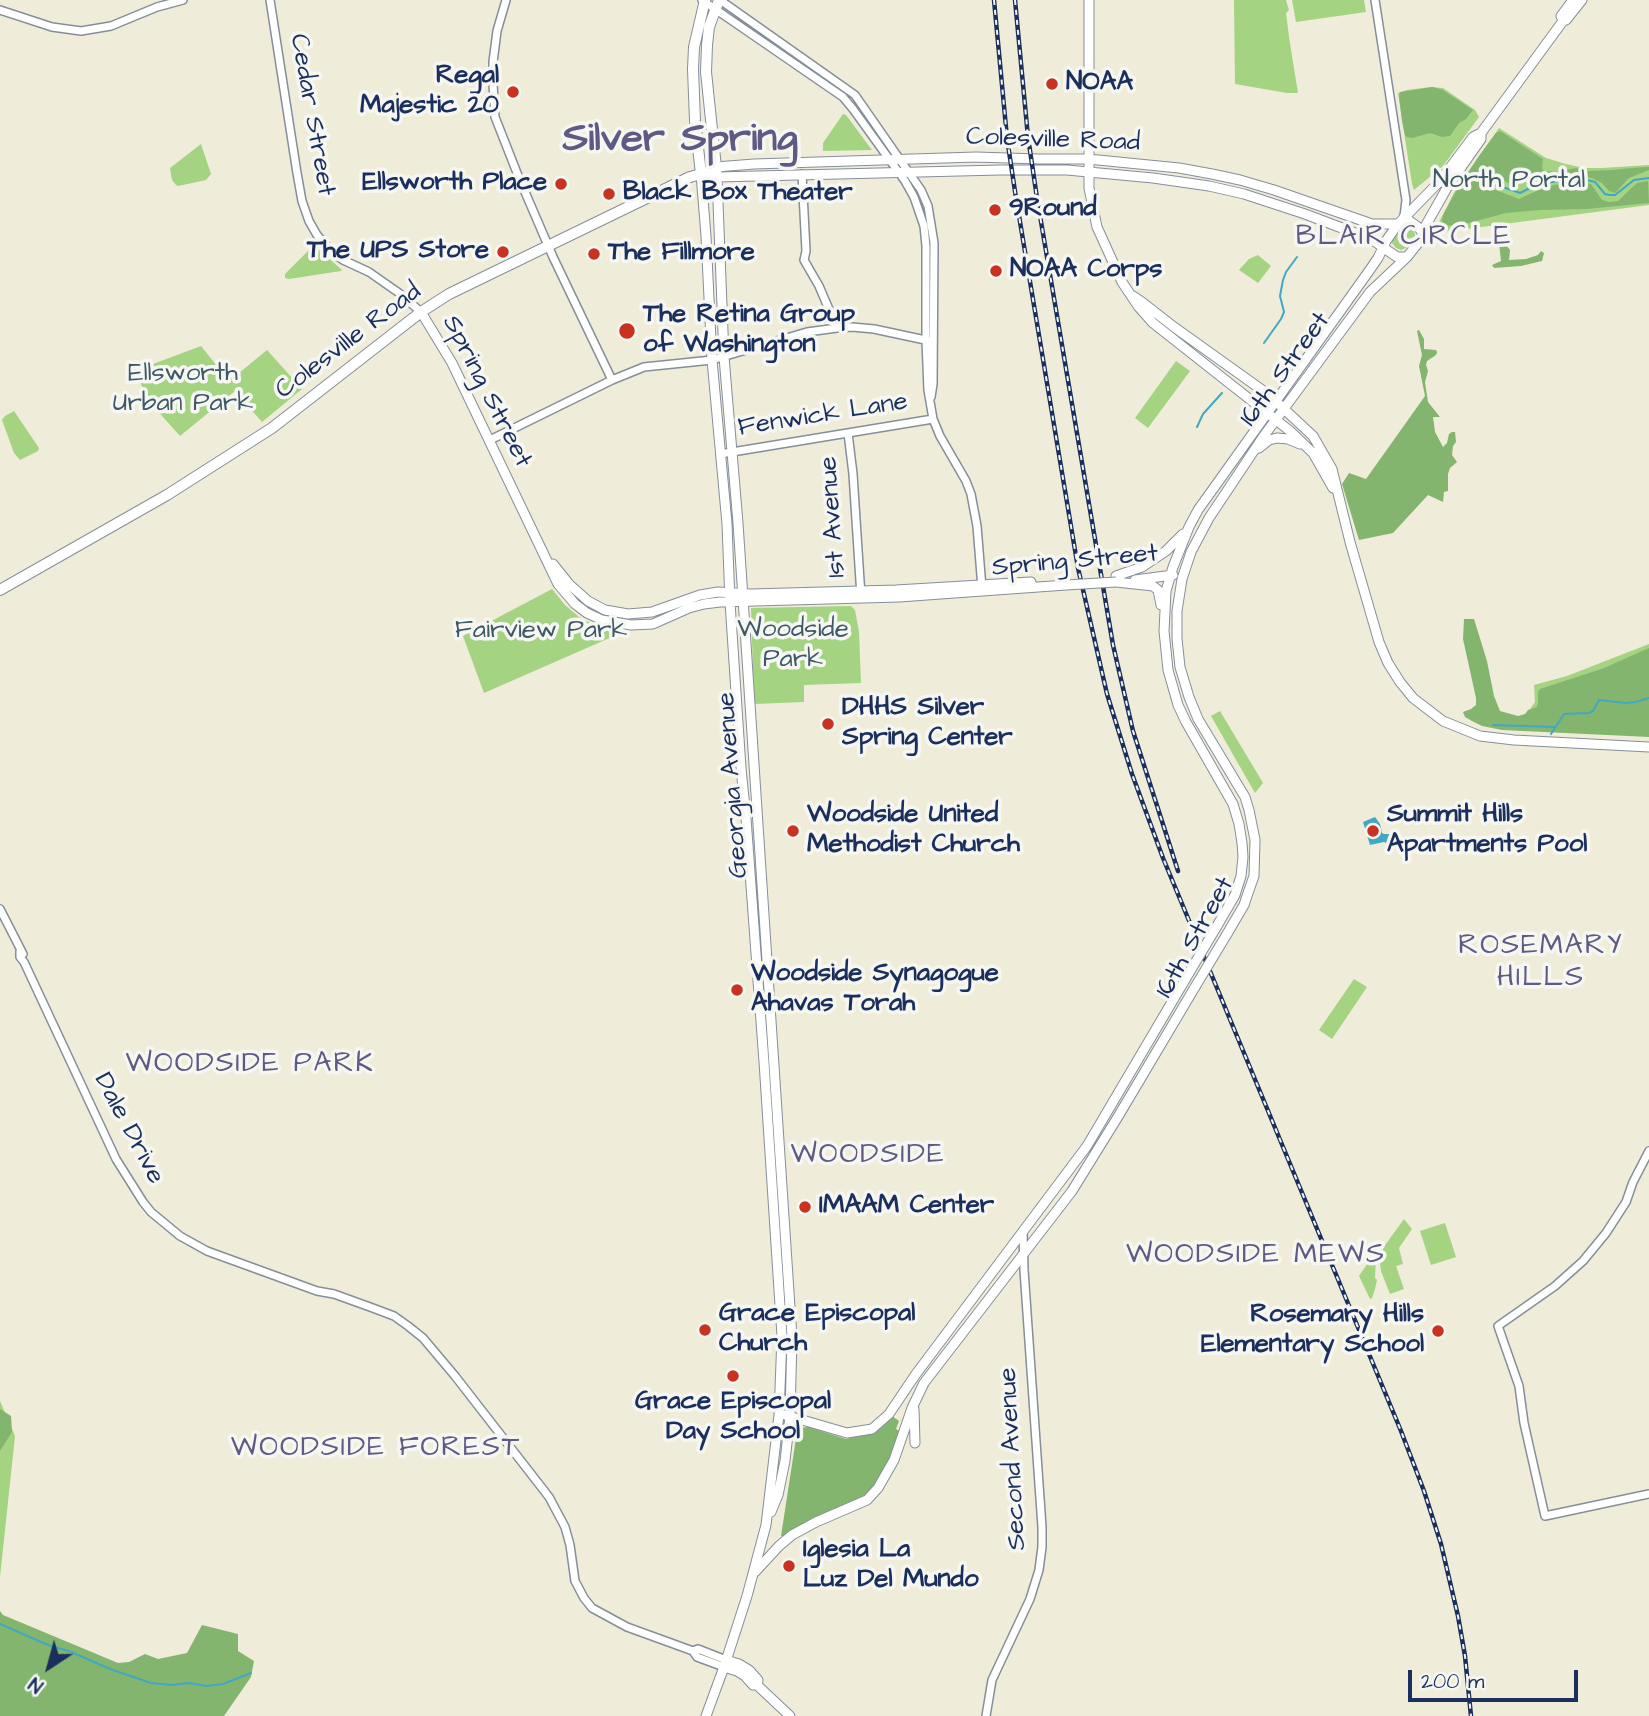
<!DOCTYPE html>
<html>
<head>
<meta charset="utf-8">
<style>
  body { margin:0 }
  #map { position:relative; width:1649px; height:1716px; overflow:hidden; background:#efecd9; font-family:"Architects Daughter",sans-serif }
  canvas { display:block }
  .north { position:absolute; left:14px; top:1632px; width:70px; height:70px; -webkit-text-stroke:5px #f6f6f2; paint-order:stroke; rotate:216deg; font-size:19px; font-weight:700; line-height:28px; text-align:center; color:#1b2f5e }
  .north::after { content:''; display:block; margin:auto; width:24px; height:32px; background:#1b2f5e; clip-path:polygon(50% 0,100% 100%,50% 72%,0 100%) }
  .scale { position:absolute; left:1408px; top:1670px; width:170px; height:32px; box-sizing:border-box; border:4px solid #1b2f5e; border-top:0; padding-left:9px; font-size:21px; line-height:24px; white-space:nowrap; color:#1b2f5e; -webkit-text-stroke:5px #f6f6f2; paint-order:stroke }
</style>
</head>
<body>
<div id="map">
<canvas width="1649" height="1716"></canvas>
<div class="north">N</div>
<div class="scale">200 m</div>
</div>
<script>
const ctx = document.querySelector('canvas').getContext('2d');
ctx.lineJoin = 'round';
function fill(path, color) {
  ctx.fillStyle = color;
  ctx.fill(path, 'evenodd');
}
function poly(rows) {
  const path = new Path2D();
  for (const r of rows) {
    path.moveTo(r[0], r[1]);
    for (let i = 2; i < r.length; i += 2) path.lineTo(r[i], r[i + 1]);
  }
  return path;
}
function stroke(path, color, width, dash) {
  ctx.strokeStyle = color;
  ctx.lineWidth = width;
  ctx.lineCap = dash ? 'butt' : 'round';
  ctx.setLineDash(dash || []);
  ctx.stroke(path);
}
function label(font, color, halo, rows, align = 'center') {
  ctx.font = font + ' "Architects Daughter",sans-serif';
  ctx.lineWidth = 7;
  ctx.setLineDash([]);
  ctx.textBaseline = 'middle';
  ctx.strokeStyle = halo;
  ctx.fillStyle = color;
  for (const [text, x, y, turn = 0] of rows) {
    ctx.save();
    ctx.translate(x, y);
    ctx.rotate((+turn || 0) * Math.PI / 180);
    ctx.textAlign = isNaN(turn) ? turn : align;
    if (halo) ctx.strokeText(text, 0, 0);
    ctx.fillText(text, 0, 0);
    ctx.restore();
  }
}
const green = poly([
  [1234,0,1286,0,1289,10,1286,13,1289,37,1298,93,1287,93,1235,84],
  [1292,0,1364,0,1366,12,1296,22],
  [1430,87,1443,88,1475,110,1479,117,1443,166,1414,190,1412,184,1398,93,1407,90],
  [843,114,846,115,872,150,823,151,823,143],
  [1499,128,1546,158,1566,164,1584,168,1602,168,1649,165,1649,205,1443,232,1437,229,1437,226,1457,187],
  [201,144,211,174,206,180,178,186,176,185,172,180,170,168],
  [1402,226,1412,227,1415,234,1415,237,1406,248,1401,250,1396,248,1392,243,1393,239],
  [312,247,318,249,342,270,341,271,289,279,285,278,285,274],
  [1258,255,1271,266,1258,283,1239,270,1249,259],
  [201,346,226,377,233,378,267,350,302,389,262,422,235,391,180,436,154,407,142,387,137,370],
  [1176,361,1190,371,1148,428,1135,418],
  [14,411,39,448,38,451,20,460,14,453,2,420,5,416],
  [552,589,565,605,579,617,592,624,621,633,484,693,463,636],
  [851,606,855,610,859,632,861,683,804,685,804,702,754,704,751,608],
  [1649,644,1649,694,1528,712,1535,702,1534,685,1567,676],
  [1220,711,1263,783,1255,793,1211,716],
  [1354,979,1367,987,1332,1039,1319,1030],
  [1404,1219,1412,1229,1399,1248,1403,1264,1396,1266,1404,1289,1390,1294,1381,1271,1380,1263,1383,1258,1383,1248],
  [1445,1223,1456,1257,1431,1265,1420,1231],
  [1372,1257,1376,1257,1375,1278,1377,1280,1375,1289,1372,1298,1370,1299,1359,1276],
  [0,1401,15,1436,0,1577]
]);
const forest = poly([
  [1433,87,1443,90,1473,110,1466,119,1459,123,1450,136,1442,137,1430,133,1412,138,1407,137,1405,135,1402,121,1399,96,1400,92],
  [1500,131,1543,159,1542,169,1545,171,1555,172,1576,168,1588,171,1611,170,1645,167,1649,167,1649,170,1629,178,1615,193,1609,191,1602,183,1592,178,1576,175,1554,177,1542,181,1511,184,1495,177,1486,181,1483,186,1484,188,1496,190,1519,199,1534,192,1554,185,1580,181,1591,184,1602,200,1609,202,1618,201,1637,183,1648,181,1649,203,1586,209,1540,210,1506,213,1465,224,1444,226,1442,225,1442,220,1443,215,1455,193,1479,156,1496,133],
  [1502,239,1505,240,1506,245,1510,250,1509,260,1526,259,1538,255,1541,251,1544,253,1542,261,1521,266,1494,268,1492,265,1501,261,1499,243],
  [1419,330,1424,339,1424,349,1436,350,1437,352,1436,355,1427,361,1426,365,1428,371,1425,382,1428,402,1440,417,1433,417,1435,432,1443,447,1447,443,1449,434,1452,432,1455,432,1456,442,1453,446,1452,455,1457,462,1450,468,1448,474,1448,491,1444,492,1443,502,1428,495,1393,533,1359,540,1342,484,1349,473,1366,479,1425,396,1419,366,1422,355,1417,331],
  [1464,619,1474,619,1487,661,1494,696,1500,711,1518,716,1525,714,1528,710,1537,707,1538,702,1538,692,1540,689,1604,668,1649,648,1649,737,1502,730,1482,726,1472,721,1465,717,1463,712,1471,709,1476,705,1476,698,1463,639],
  [0,1409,11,1416,12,1432,0,1451],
  [892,1416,899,1421,896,1429,901,1432,895,1450,878,1482,867,1499,786,1536,781,1536,797,1432,799,1428,808,1427,846,1439,873,1432],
  [0,1611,3,1615,118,1663,129,1662,145,1654,158,1659,187,1653,202,1625,238,1634,238,1651,254,1661,251,1677,224,1716,0,1716]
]);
const water = poly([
  [1375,817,1380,824,1382,833,1384,834,1392,834,1395,836,1396,840,1393,844,1390,845,1384,842,1370,845,1363,822]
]);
const stream = poly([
  [1488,185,1500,186,1520,193,1538,184,1579,178,1595,182,1605,194,1610,195,1615,195,1634,180,1649,178],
  [1264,343,1281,319,1284,312,1280,296,1283,280,1286,272,1297,257],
  [1197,427,1203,414,1222,393],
  [1493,725,1555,727],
  [1551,734,1564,714,1589,713,1593,711,1599,700,1626,703,1636,702,1649,698],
  [0,1624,48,1645,69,1651,110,1669,151,1683,172,1685,189,1683,207,1686,223,1684,251,1673]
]);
const minor = poly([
  [270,0,297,173,302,201,309,221,317,235,332,252,343,260,369,272,399,293,421,312],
  [506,0,497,31,493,62,493,84,495,117,519,178,553,257,612,380],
  [702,0,843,97,853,109,905,181,914,197,924,226,926,246,926,340,928,390,933,419,940,436,966,481,971,494,977,526,982,588],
  [720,0,855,95,921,190,928,206,934,243,933,384,931,397],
  [1375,0,1406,200,1404,217],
  [0,10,52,27,81,31,111,26,157,7,183,0],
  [802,174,806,251,804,260,819,286,837,328],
  [848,433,853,474,861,596],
  [490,440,612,380,644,367,712,360,807,332,837,328,852,327,874,329,930,341],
  [720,454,933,419],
  [0,909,23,954],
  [20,951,20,957,24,962,116,1159,143,1202,151,1212,180,1236,207,1251,317,1291,334,1294,370,1307,394,1316,408,1326,423,1338,455,1376,549,1497,565,1527,570,1545,575,1581,584,1598,592,1608,627,1627,693,1651,698,1649,726,1660],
  [1649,1151,1633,1182,1626,1202,1606,1233,1583,1261,1555,1286,1498,1326,1519,1386,1524,1423,1545,1516,1649,1494],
  [693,1651,697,1657,724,1667],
  [986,1716,992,1680,1030,1599,1039,1570,1042,1547,1042,1527,1024,1270,1023,1231]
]);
const major = poly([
  [1089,0,1089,188,1097,227,1122,282,1138,306,1153,323,1290,431,1313,453,1333,488],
  [1563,21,1561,16,1573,0],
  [1422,232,1448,186,1481,139,1481,133,1563,21,1566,20,1582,0],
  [1133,296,1142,302,1174,327,1269,395,1313,436,1332,469,1350,542,1379,642,1388,663,1400,682,1413,698,1443,721,1480,736,1514,740,1649,747],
  [421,312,452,363,558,584,575,604,587,613,602,620,631,625,653,624,689,608,704,604,720,602,899,597,1066,585],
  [1259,448,1269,440,1277,438,1288,439,1300,444],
  [553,564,569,584,588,601,605,610,628,614,652,612,700,595,718,592,751,594,896,590,1031,582],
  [1116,576,1142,567,1166,551,1183,534],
  [1135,580,1173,575],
  [1116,582,1153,586,1158,590,1161,605],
  [1217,926,1235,895,1241,876,1243,857,1242,843,1239,824,1233,804,1186,722,1178,705,1168,670,1164,631,1166,591,1173,567,1189,527,1198,510,1369,271,1378,258,1386,241,1398,224,1440,181,1473,137,1481,133],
  [1227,934,1244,905,1248,893,1254,876,1255,840,1249,810,1245,797,1198,719,1189,697,1180,667,1177,639,1177,611,1182,579,1191,552,1209,518,1263,437,1370,292,1407,257,1422,238,1422,232,1419,228,1404,217],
  [914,1409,915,1443],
  [785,1415,847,1433,872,1429,889,1414,916,1374,1087,1146,1189,973],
  [771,1512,778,1495,785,1461,790,1416,792,1337,738,523,724,357,717,177,1000,170,1067,170,1153,178,1209,186,1244,194,1305,214,1355,233,1374,241,1397,257,1407,257],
  [755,1572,779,1546,792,1535,816,1522,867,1500,878,1488,894,1460,912,1408,924,1383,1072,1191,1119,1115,1195,987],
  [726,1660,739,1664,749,1670,758,1680,757,1685],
  [724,1667,737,1671,745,1676,753,1685,757,1685,790,1716],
  [706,1716,724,1667,747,1596,766,1525,779,1415,782,1336,764,1062,746,818,741,768,730,602,727,524,712,360,706,236,701,174,716,167,754,164,976,157,1039,159,1088,159,1179,168,1212,174,1240,180,1274,190,1372,224,1398,224]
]);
const highway = poly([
  [701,174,695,121,693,69,694,47,705,0],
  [0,590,167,495,272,428,421,312,449,294,690,177,701,174,717,177,706,72,707,45,709,27,719,0]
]);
const rail = poly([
  [994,0,1007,138,1016,198,1078,568,1107,694,1132,774,1163,858,1401,1431,1424,1491,1441,1544,1458,1616,1465,1656,1471,1716],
  [1015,0,1028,137,1037,198,1113,645,1133,731,1178,871]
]);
const majorBridge = poly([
  [1066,585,1116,582],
  [1189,973,1217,926],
  [1195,987,1227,934]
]);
const markers = [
  [1052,84,7,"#c8321e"],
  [513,92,7,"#c8321e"],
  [561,184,7,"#c8321e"],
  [609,194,7,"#c8321e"],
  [995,210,7,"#c8321e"],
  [503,252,7,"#c8321e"],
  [594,254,7,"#c8321e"],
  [996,271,7,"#c8321e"],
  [627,331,9,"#c8321e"],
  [828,724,7,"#c8321e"],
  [793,831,7,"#c8321e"],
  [1373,831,7,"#c8321e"],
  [737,990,7,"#c8321e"],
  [805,1207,7,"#c8321e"],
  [705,1330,7,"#c8321e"],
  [1438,1331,7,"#c8321e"],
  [733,1376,7,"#c8321e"],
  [789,1566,7,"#c8321e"]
];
const poiNames = [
  ["Regal",499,77,"right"],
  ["Majestic 20",499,107,"right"],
  ["NOAA",1066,84],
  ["Ellsworth Place",547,184,"right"],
  ["Black Box Theater",623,194],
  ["9Round",1009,210],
  ["The UPS Store",489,252,"right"],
  ["The Fillmore",608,254],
  ["NOAA Corps",1010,271],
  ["The Retina Group",643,316],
  ["of Washington",643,346],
  ["DHHS Silver",842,709],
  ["Spring Center",842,739],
  ["Woodside United",807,816],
  ["Methodist Church",807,846],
  ["Summit Hills",1387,816],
  ["Apartments Pool",1387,846],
  ["Woodside Synagogue",751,975],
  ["Ahavas Torah",751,1005],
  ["IMAAM Center",819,1207],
  ["Grace Episcopal",719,1315],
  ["Church",719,1345],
  ["Rosemary Hills",1424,1316,"right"],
  ["Elementary School",1424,1346,"right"],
  ["Grace Episcopal",733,1403,"center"],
  ["Day School",733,1433,"center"],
  ["Iglesia La",803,1551],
  ["Luz Del Mundo",803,1581]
];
const streetNames = [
  ["Cedar Street",311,115,80],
  ["Colesville Road",1053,141,2],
  ["Colesville Road",349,342,-37],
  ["16th Street",1286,370,-54],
  ["Spring Street",486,392,63],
  ["Fenwick Lane",823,416,-9],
  ["1st Avenue",834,517,-94],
  ["Spring Street",1075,562,-5],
  ["Georgia Avenue",734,785,-94],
  ["16th Street",1196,938,-61],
  ["Dale Drive",128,1129,62],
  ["Second Avenue",1014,1459,-93]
];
const parkNames = [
  ["North Portal",1509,182],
  ["Ellsworth",183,375],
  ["Urban Park",183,405],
  ["Woodside",793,631],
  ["Park",793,661],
  ["Fairview Park",541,632]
];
const neighbourhoodNames = [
  ["BLAIR CIRCLE",1404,238],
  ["ROSEMARY",1541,947],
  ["HILLS",1541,979],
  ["WOODSIDE PARK",250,1065],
  ["WOODSIDE",868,1156],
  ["WOODSIDE MEWS",1256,1256],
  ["WOODSIDE FOREST",376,1449]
];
const townNames = [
  ["Silver Spring",680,142]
];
fill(green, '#a4d381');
fill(forest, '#83b56f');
fill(water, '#42a8c2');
stroke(stream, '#42a8c2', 2);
stroke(minor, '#858e9c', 10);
stroke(major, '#858e9c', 11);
stroke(highway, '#858e9c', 12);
stroke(minor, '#fff', 7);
stroke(major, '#fff', 9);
stroke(highway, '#fff', 10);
stroke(rail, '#1b2f5e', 4.5);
stroke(rail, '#f6f6f2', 2, [5]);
stroke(majorBridge, '#858e9c', 11, []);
stroke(majorBridge, '#fff', 9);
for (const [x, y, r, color] of markers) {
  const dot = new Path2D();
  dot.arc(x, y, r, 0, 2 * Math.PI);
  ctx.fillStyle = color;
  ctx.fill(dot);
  stroke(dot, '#f6f6f2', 2.5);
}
label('bold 26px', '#1b2f5e', '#f6f6f2', poiNames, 'left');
label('26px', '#1b2f5e', '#f6f6f2', streetNames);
label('26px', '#3d5867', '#f6f6f2', parkNames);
ctx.letterSpacing = '2px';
label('28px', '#5e5a83', '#f6f6f2', neighbourhoodNames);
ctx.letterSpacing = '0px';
label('bold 40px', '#5e5a83', '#f6f6f2', townNames);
</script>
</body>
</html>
